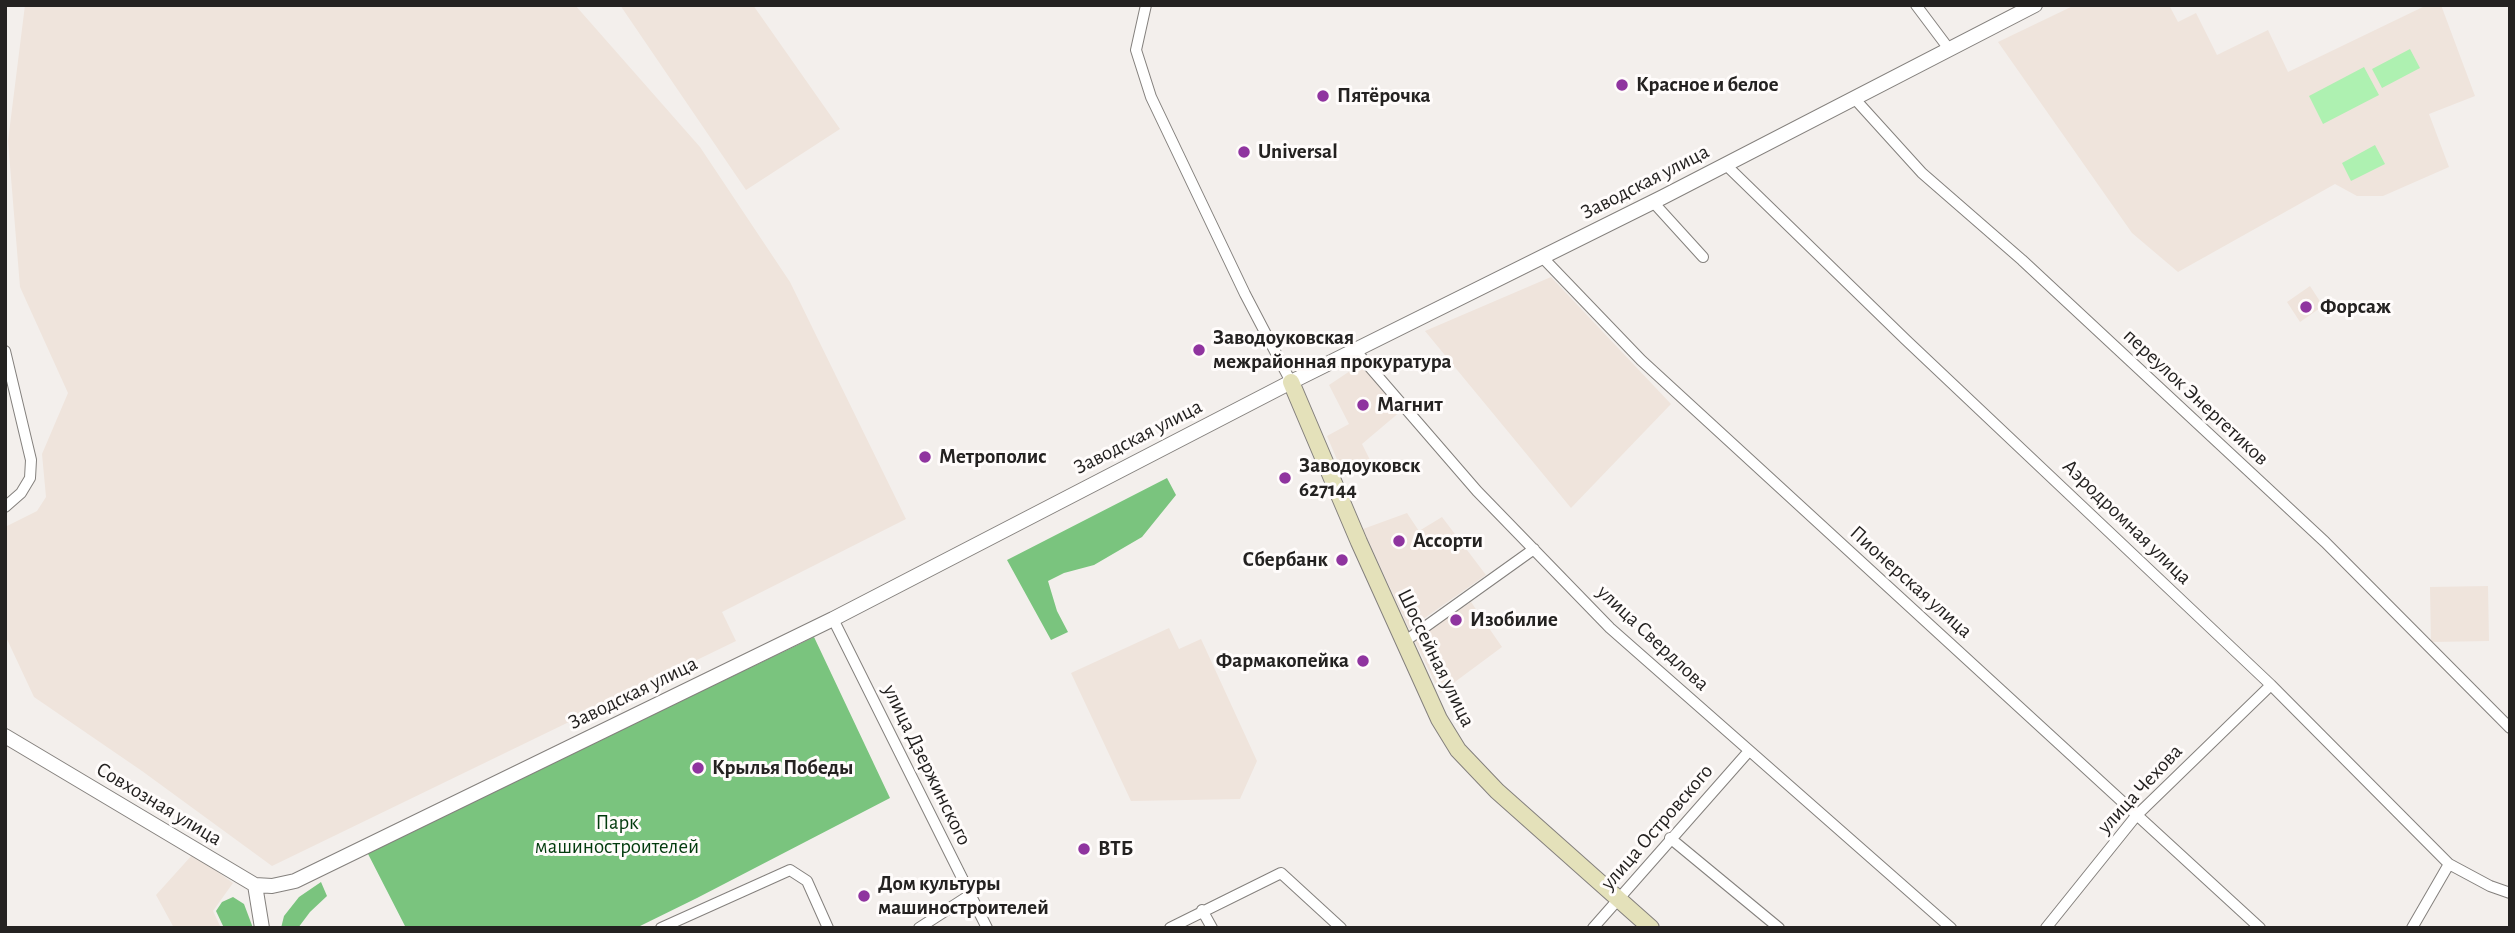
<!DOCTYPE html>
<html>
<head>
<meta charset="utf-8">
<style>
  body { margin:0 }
  #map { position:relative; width:2515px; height:933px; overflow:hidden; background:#f3efec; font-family:"Alegreya Sans",sans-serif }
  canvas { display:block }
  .frame { position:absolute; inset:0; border:7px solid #242221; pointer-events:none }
</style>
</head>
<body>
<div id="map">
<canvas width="2515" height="933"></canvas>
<div class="frame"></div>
</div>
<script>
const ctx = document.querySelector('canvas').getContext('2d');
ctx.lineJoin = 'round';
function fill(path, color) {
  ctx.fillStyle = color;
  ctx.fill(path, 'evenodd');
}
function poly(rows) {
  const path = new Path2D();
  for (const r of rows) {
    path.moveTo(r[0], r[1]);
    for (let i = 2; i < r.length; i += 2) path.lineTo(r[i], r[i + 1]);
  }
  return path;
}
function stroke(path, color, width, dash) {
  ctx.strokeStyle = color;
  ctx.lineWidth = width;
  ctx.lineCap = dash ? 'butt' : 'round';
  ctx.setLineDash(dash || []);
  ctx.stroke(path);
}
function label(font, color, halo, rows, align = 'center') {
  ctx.font = font + ' "Alegreya Sans",sans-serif';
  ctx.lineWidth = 6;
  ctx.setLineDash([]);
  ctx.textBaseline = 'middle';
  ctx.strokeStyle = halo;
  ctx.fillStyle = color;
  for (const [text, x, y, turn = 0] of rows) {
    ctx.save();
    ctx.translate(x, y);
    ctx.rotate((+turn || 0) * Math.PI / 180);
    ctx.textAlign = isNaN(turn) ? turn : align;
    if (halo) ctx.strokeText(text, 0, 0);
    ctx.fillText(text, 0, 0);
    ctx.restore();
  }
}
const built = poly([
  [25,5,575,5,700,147,790,282,906,519,722,612,736,641,272,866,142,771,34,697,5,635,5,527,37,511,46,497,42,454,68,393,20,287,8,141],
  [620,5,753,5,840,129,746,190],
  [2075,5,2169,5,2178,22,2196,13,2217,55,2268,30,2288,72,2427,5,2441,5,2475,96,2429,114,2449,167,2383,196,2357,196,2335,184,2178,272,2132,233,1998,42],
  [1551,277,1671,404,1571,508,1425,331],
  [2310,286,2323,306,2300,322,2287,302],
  [1362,363,1401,411,1362,444,1370,460,1343,474,1327,436,1349,424,1329,385],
  [1407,513,1419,531,1442,517,1486,575,1409,629,1363,529],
  [2488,586,2489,641,2431,642,2430,587],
  [1471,602,1502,647,1440,693,1414,640],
  [1169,628,1179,649,1201,639,1257,761,1240,799,1131,801,1071,673],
  [193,854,233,883,213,911,221,928,174,928,156,895]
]);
const green = poly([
  [2410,49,2420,68,2382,88,2372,69],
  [2364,67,2379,95,2323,124,2309,96],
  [2375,145,2385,164,2351,181,2342,163]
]);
const forest = poly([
  [1167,478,1176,495,1142,537,1094,565,1064,573,1048,581,1057,611,1068,632,1051,640,1007,560],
  [814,637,890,798,697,898,636,928,406,928,366,850,527,775],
  [321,882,327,896,310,912,298,928,281,928,284,916,299,897],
  [233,897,244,904,253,928,224,928,216,911,222,902]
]);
const minor = poly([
  [1146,5,1136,50,1151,97,1245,294,1291,382],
  [1916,5,1949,49],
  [1854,98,1922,173,2022,260,2325,542,2510,728],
  [1726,165,1906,340,2271,685,2449,864,2490,886,2510,893],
  [1653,202,1703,257],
  [1543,258,1641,360,2260,928],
  [1355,350,1477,491,1610,628,1951,928],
  [5,351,31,460,30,478,21,493,5,507],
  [833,619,987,928],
  [1404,642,1534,549],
  [1670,838,1779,928],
  [1202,910,1212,928],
  [661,928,790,870,807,881,828,928],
  [919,928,970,895],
  [1170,928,1281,873,1341,928],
  [1593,928,1749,751],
  [2046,928,2136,816,2271,685],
  [2412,928,2449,864]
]);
const tertiary = poly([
  [5,736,255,885,272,886,295,881,833,619,1291,382,1663,197,2035,5],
  [255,885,262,928]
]);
const secondary = poly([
  [1291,382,1359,542,1439,719,1458,750,1497,791,1651,928]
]);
const markers = [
  [1622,85,7,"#8f349f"],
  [1323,96,7,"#8f349f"],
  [1244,152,7,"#8f349f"],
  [2306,307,7,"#8f349f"],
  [1199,350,7,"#8f349f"],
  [1363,405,7,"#8f349f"],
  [925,457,7,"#8f349f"],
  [1285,478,7,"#8f349f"],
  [1399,541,7,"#8f349f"],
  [1342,560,7,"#8f349f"],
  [1456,620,7,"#8f349f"],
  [1363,661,7,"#8f349f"],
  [698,768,7,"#8f349f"],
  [1084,849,7,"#8f349f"],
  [864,896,7,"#8f349f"]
];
const poiNames = [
  ["Красное и белое",1636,85],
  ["Пятёрочка",1337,96],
  ["Universal",1258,152],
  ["Форсаж",2320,307],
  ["Заводоуковская",1213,338],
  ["межрайонная прокуратура",1213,362],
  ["Магнит",1377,405],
  ["Метрополис",939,457],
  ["Заводоуковск",1299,466],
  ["627144",1299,490],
  ["Ассорти",1413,541],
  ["Сбербанк",1328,560,"right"],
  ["Изобилие",1470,620],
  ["Фармакопейка",1349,661,"right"],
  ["Крылья Победы",712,768],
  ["ВТБ",1098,849],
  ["Дом культуры",878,884],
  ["машиностроителей",878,908]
];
const streetNames = [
  ["Заводская улица",1645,182,-27],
  ["переулок Энергетиков",2196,397,43],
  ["Заводская улица",1138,437,-27],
  ["Аэродромная улица",2127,522,44],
  ["Пионерская улица",1911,582,42],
  ["улица Свердлова",1653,638,43],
  ["Шоссейная улица",1436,658,64],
  ["Заводская улица",633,693,-26],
  ["улица Дзержинского",927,765,64],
  ["улица Чехова",2140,789,-47],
  ["Совхозная улица",159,804,31],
  ["улица Островского",1657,827,-49]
];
const parkNames = [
  ["Парк",617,823],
  ["машиностроителей",617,847]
];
fill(built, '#efe4dc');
fill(green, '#aef1b1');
fill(forest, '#7ac47e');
stroke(minor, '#84807d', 12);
stroke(tertiary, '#84807d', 16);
stroke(secondary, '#84807d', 18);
stroke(minor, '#fff', 10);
stroke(tertiary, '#fff', 14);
stroke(secondary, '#e4e1ba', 16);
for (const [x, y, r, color] of markers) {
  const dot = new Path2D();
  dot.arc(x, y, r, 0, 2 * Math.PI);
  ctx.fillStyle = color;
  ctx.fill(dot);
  stroke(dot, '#fffcfb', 2.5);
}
label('bold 21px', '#242221', '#fffcfb', poiNames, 'left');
label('21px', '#242221', '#fffcfb', streetNames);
label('21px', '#023b0d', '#fffcfb', parkNames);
</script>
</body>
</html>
